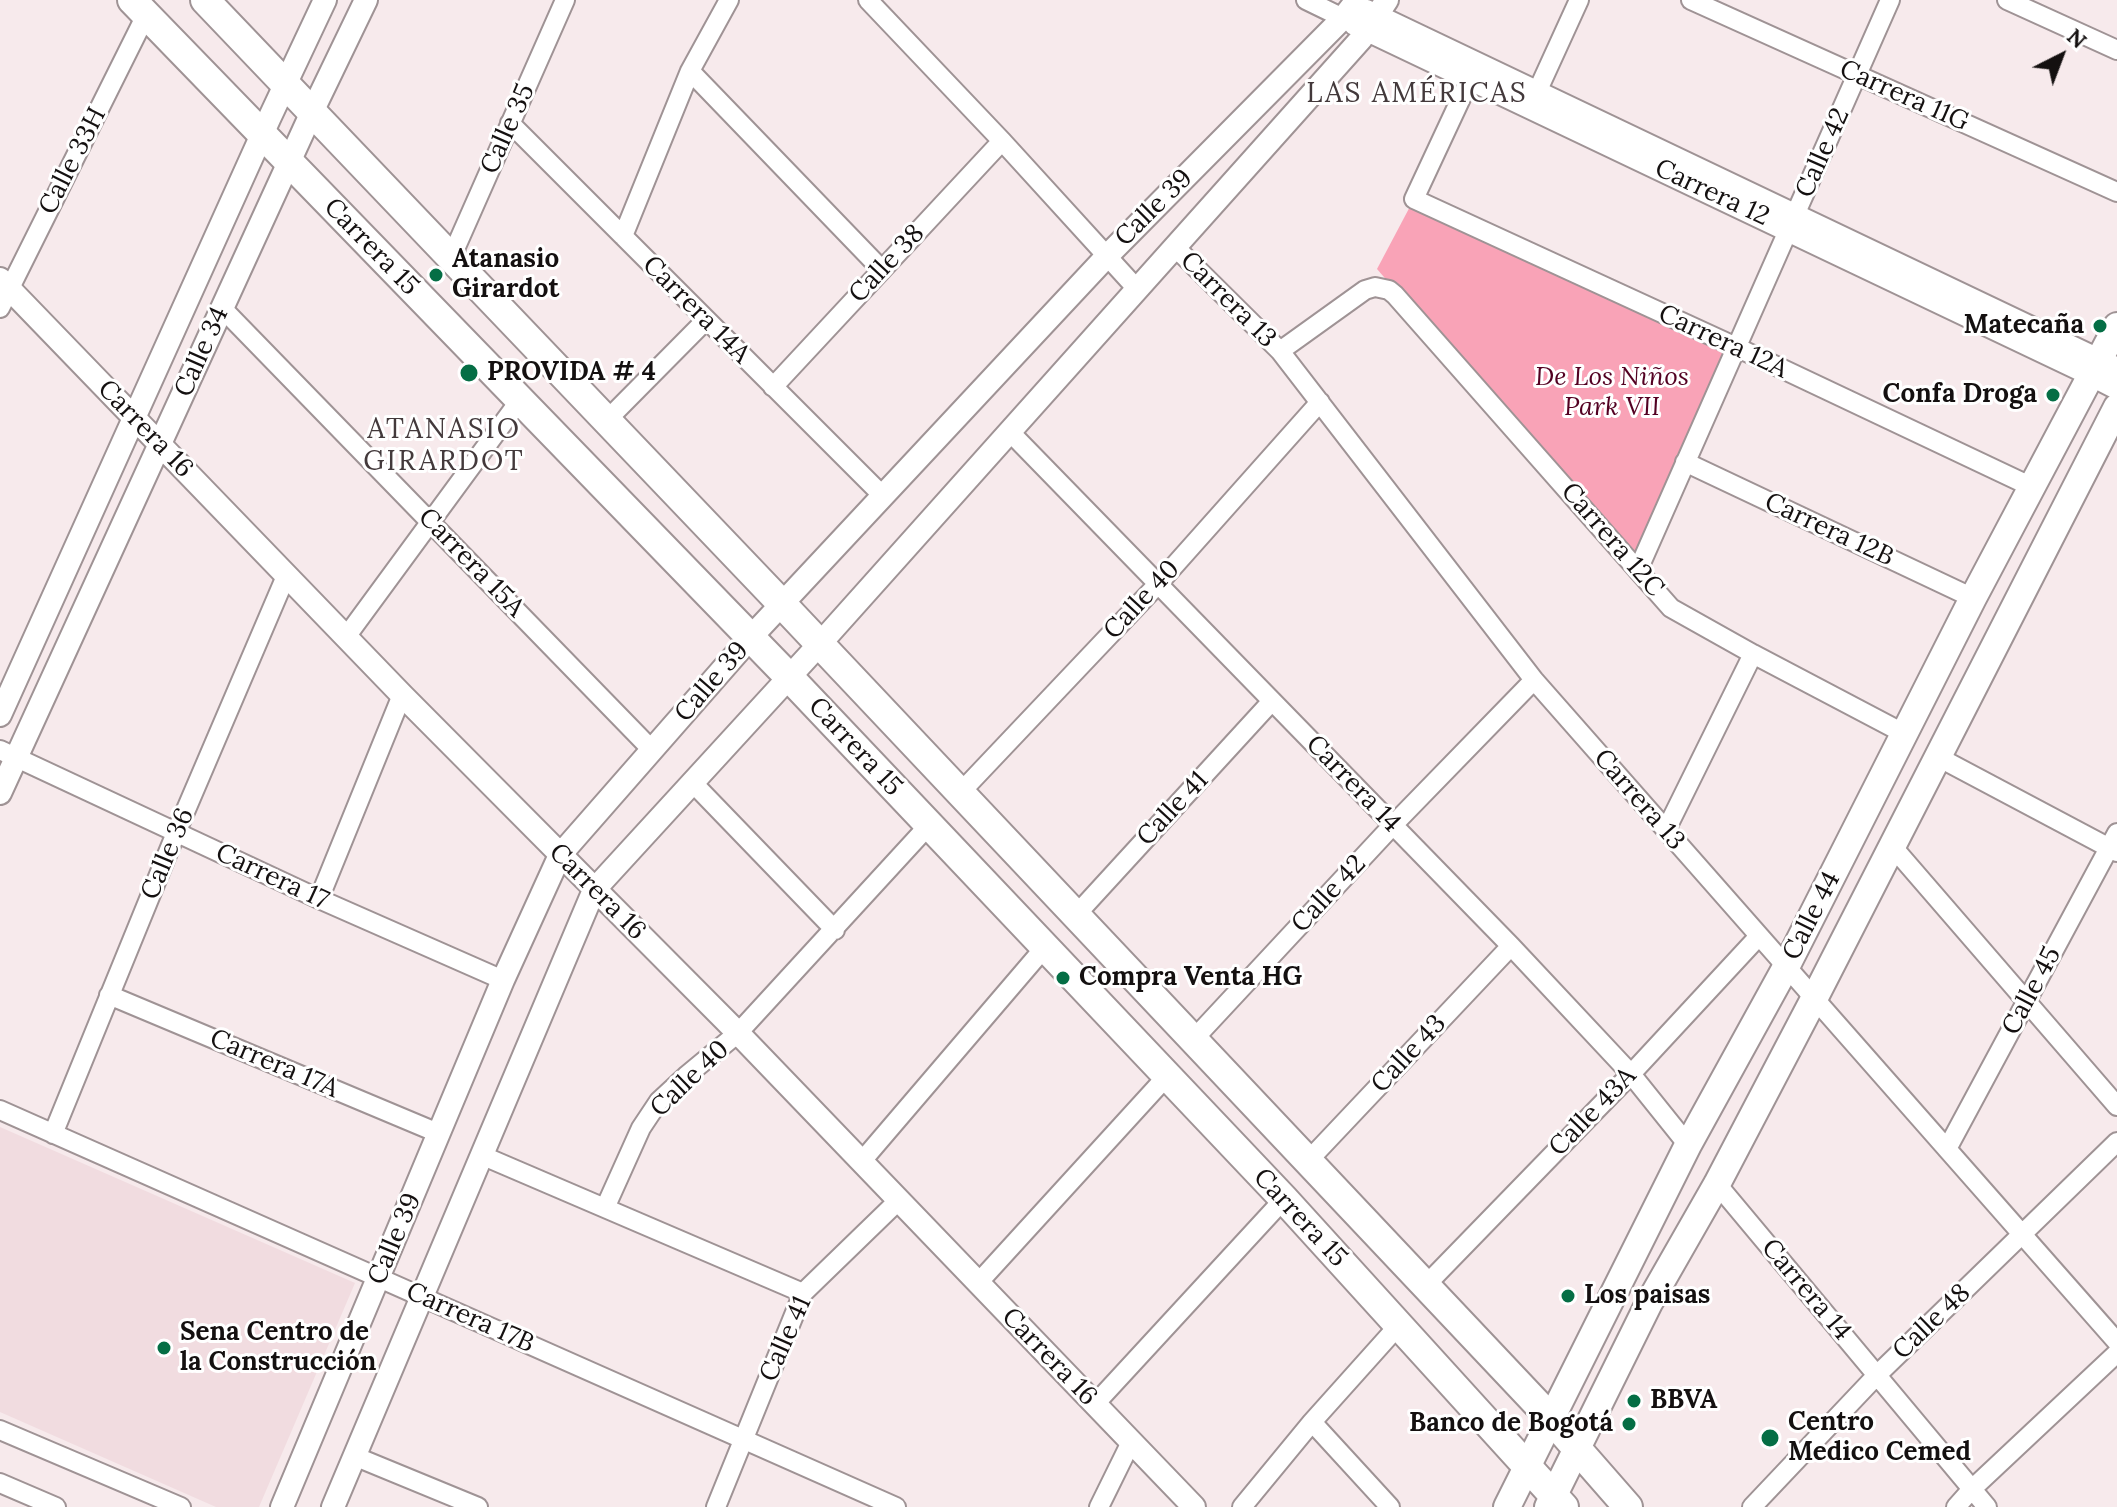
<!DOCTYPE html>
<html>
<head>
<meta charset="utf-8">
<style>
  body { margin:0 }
  #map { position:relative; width:2117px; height:1507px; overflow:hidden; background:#f7eaec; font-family:Lora,serif }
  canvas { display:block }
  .north { position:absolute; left:2021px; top:16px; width:80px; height:80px; -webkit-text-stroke:6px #fff; paint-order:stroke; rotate:42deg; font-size:22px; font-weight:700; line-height:32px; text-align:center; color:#141010 }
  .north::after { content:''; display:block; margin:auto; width:28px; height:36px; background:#141010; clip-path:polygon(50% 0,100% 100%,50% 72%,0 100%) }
</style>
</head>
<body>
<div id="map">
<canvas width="2117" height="1507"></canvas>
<div class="north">N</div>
</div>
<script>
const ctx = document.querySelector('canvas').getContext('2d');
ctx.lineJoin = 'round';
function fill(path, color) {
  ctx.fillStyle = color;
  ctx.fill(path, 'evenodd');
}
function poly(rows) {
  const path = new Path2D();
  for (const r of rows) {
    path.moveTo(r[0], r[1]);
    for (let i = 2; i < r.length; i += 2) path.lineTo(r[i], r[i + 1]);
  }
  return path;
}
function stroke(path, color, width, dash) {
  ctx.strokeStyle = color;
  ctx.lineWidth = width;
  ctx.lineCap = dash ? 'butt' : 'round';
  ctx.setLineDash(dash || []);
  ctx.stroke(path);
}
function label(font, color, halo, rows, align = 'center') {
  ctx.font = font + ' Lora,serif';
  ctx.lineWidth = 6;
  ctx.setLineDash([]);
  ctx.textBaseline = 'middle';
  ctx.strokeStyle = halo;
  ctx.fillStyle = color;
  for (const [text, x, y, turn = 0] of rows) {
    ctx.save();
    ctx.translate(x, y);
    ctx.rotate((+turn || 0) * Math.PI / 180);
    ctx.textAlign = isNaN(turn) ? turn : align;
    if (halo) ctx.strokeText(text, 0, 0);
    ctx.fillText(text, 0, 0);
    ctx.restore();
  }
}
const built = poly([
  [0,1127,355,1283,259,1507,216,1507,0,1412]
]);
const green = poly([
  [1414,199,1736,347,1638,570,1377,269]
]);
const minor = poly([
  [868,0,1002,141,1137,289],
  [1306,0,1343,18],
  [1691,0,2117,192],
  [2007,0,2117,50],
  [690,71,882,270],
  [1470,79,1414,199,1736,347,2032,487],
  [1537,92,1579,0],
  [510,123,883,496],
  [623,236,690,71,729,0],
  [1175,247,1280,351,1534,680,2117,1342],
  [451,258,565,0],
  [0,308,146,15],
  [222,308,652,750],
  [1280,351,1365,290,1375,287,1389,290,1395,295,1671,608,1753,654,1905,734],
  [773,387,1002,141],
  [606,421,706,320],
  [1009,431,1511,946,1631,1074,1688,1145],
  [1685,462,1973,598],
  [1638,570,1890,0],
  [346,637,520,400],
  [0,750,319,899,503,980],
  [1938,757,2117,852],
  [692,782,835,930],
  [959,794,1158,584,1320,402],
  [1666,830,1753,654],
  [1892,846,2117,1106],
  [319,899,402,695],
  [1075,916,1272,701],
  [109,995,438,1133],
  [1192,1041,1393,825,1534,680],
  [0,1110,896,1507],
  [53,1134,176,833,286,576],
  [1947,1149,2117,833],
  [481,1155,803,1293],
  [862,1161,1045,947],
  [1307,1162,1511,946],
  [1717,1184,1987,1507],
  [605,1208,641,1128,659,1101,686,1076,738,1033,929,825],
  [978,1283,1167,1076],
  [1425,1286,1631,1074,1759,936],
  [1095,1404,1284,1199],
  [1312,1422,1390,1507],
  [0,1430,181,1507],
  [354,1456,478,1507],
  [0,1483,56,1507],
  [716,1507,803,1293,899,1200],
  [1099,1507,1131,1442],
  [1242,1507,1312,1422,1398,1326],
  [1752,1507,1877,1375,2117,1142],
  [1956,1507,1972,1489,2117,1353]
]);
const tertiary = poly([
  [1366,11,2117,369],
  [1355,24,2082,370,2117,388],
  [0,279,402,695,738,1033,1194,1507],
  [0,715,269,119,325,0],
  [0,793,312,112,366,0],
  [282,1507,503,980,560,855,751,637,1107,256,1343,18,1357,0],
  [333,1507,594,890,826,637,1361,39,1387,0]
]);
const secondary = poly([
  [1507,1507,1688,1145,1786,967,1973,598,2117,326],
  [1548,1507,1649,1303,1717,1184,1814,999,2117,407]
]);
const primary = poly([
  [132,0,789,677,1284,1199,1564,1507],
  [205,0,782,604,1544,1411,1628,1507]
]);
const markers = [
  [436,275,8,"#056e45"],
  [2100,326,8,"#056e45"],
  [469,373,10,"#056e45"],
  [2053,395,8,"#056e45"],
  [1063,978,8,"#056e45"],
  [1568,1296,8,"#056e45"],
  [164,1348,8,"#056e45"],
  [1634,1401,8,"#056e45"],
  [1629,1424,8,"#056e45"],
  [1770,1438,10,"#056e45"]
];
const streetNames = [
  ["Carrera 11G",1904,96,24],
  ["Calle 35",508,129,-66],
  ["Calle 42",1823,153,-66],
  ["Calle 33H",73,161,-63],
  ["Carrera 12",1712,193,25],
  ["Calle 39",1154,208,-45],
  ["Carrera 15",371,247,46],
  ["Calle 38",887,264,-47],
  ["Carrera 13",1228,300,45],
  ["Carrera 14A",696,310,45],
  ["Carrera 12A",1723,342,25],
  ["Calle 34",202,352,-66],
  ["Carrera 16",145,429,46],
  ["Carrera 12B",1829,530,25],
  ["Carrera 12C",1612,540,49],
  ["Carrera 15A",471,563,46],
  ["Calle 40",1142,600,-47],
  ["Calle 39",712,682,-49],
  ["Carrera 15",855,747,47],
  ["Carrera 14",1353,784,46],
  ["Carrera 13",1639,800,49],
  ["Calle 41",1173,809,-47],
  ["Calle 36",168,854,-67],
  ["Carrera 17",272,877,25],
  ["Carrera 16",597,892,45],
  ["Calle 42",1329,894,-47],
  ["Calle 44",1812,916,-63],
  ["Calle 45",2032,991,-62],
  ["Calle 43",1409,1054,-47],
  ["Carrera 17A",274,1064,23],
  ["Calle 40",690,1079,-44],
  ["Calle 43A",1593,1112,-46],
  ["Carrera 15",1300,1218,47],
  ["Calle 39",395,1239,-67],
  ["Carrera 14",1806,1290,50],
  ["Carrera 17B",470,1318,24],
  ["Calle 48",1932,1322,-44],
  ["Calle 41",786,1339,-66],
  ["Carrera 16",1049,1357,46]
];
const poiNames = [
  ["Atanasio",452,260],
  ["Girardot",452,290],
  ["Matecaña",2084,326,"right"],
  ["PROVIDA # 4",487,373],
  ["Confa Droga",2037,395,"right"],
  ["Compra Venta HG",1079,978],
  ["Los paisas",1584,1296],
  ["Sena Centro de",180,1333],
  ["la Construcción",180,1363],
  ["BBVA",1650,1401],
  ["Centro",1788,1423],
  ["Medico Cemed",1788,1453],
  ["Banco de Bogotá",1613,1424,"right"]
];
const parkNames = [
  ["De Los Niños",1612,378],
  ["Park VII",1612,408]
];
const neighbourhoodNames = [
  ["LAS AMÉRICAS",1417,94],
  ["ATANASIO",444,430],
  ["GIRARDOT",444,462]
];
fill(built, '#f1dce0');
fill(green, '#f9a3b7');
stroke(minor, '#9f9395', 22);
stroke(tertiary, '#9f9395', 26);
stroke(secondary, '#9f9395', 30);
stroke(primary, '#9f9395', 32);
stroke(minor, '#fff', 18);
stroke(tertiary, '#fff', 22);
stroke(secondary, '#fff', 26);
stroke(primary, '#fff', 28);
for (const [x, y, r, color] of markers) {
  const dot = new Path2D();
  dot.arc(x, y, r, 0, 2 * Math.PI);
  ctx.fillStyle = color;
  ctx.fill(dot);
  stroke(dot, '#fff', 3);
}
label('26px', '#141010', '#fff', streetNames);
label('bold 26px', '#141010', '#fff', poiNames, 'left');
label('italic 26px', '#530022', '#fff', parkNames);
ctx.letterSpacing = '2px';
label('28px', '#43393b', '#fff', neighbourhoodNames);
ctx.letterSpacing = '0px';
</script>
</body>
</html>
